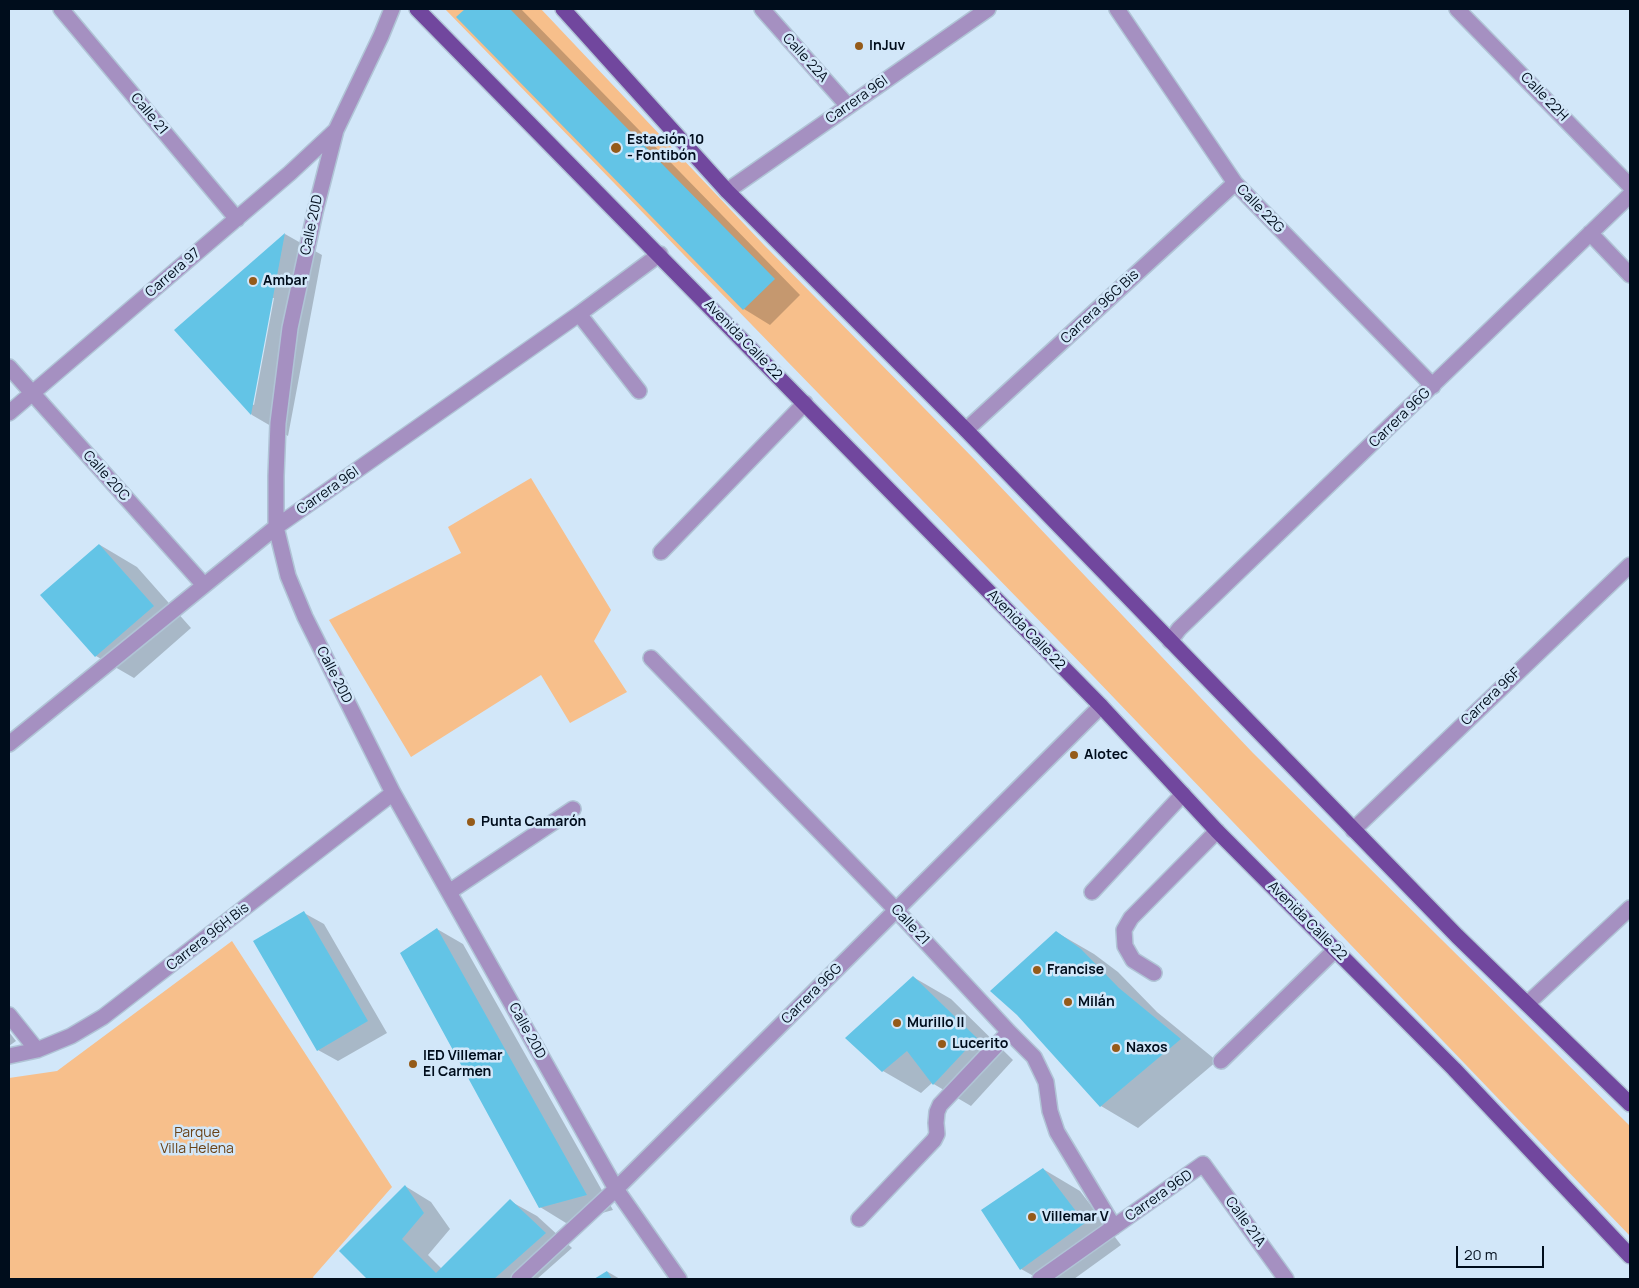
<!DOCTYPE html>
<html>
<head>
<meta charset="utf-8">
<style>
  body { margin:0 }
  #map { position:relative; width:1639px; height:1288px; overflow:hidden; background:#d2e7f9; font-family:Manrope,sans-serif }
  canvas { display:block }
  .frame { position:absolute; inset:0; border:10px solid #000d1c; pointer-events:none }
  .scale { position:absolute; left:1456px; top:1246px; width:88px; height:22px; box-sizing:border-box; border:2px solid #000d1c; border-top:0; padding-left:6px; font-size:15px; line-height:18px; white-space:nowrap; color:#000d1c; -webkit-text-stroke:4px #d2e7f9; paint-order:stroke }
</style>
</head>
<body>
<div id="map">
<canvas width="1639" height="1288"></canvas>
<div class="frame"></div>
<div class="scale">20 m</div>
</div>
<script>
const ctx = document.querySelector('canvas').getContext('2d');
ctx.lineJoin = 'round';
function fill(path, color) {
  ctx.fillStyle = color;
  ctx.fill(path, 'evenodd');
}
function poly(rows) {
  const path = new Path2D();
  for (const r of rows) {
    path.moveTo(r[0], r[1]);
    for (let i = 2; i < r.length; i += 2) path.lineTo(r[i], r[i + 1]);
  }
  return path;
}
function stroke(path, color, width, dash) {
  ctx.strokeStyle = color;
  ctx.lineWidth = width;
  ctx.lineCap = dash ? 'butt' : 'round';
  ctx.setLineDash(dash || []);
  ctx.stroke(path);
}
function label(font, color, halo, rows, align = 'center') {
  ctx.font = font + ' Manrope,sans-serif';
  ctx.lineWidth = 5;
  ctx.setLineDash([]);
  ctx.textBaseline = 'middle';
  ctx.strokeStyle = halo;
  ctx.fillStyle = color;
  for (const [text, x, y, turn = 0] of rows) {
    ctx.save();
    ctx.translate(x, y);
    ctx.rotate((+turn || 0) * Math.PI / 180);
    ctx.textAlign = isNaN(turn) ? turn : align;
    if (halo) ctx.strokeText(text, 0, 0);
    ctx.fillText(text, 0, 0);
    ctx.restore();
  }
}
const green = poly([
  [445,9,541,9,764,245,976,461,1253,753,1630,1126,1630,1236,1092,675],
  [531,478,611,610,594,641,627,692,570,723,541,675,411,757,329,620,461,553,448,527],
  [232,941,392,1187,313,1277,314,1279,9,1279,9,1078,57,1071]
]);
const shadow = poly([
  [467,9,521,9,800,295,770,325,744,309,458,17],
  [285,234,322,255,288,436,252,415,176,330],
  [271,298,274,298,254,405,252,404],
  [100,545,137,567,191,628,134,678,96,656,42,596],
  [304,913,324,924,387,1033,338,1061,318,1050],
  [437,929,463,944,613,1210,566,1223,540,1207],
  [1056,932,1094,954,1118,972,1157,1012,1217,1061,1138,1128,1101,1106],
  [913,977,951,999,1013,1060,971,1106,932,1083,921,1093,883,1071,846,1038],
  [9,1032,16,1041,9,1046],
  [1043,1169,1080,1191,1121,1245,1074,1279,1039,1279,1021,1269],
  [405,1186,431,1202,450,1229,428,1255,442,1269,510,1201,537,1216,572,1248,537,1279,368,1279,341,1251],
  [608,1272,620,1279,596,1279]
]);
const building = poly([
  [465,9,510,9,775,279,743,310,456,17],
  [285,233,251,415,174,330],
  [99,544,154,606,95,657,40,595],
  [304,911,368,1021,317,1051,253,941],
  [437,928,587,1195,539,1208,400,953],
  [1056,931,1081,949,1119,988,1181,1039,1100,1107,1017,1015,990,991],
  [913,976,977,1038,933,1085,907,1051,882,1072,845,1038],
  [1043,1168,1085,1223,1020,1270,981,1210],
  [405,1185,424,1213,402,1239,436,1273,510,1199,546,1233,494,1279,367,1279,339,1251],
  [607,1271,612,1279,594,1279]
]);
const minor = poly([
  [61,9,237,219],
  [392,9,381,36,336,130,315,212,290,328,278,423,276,476,276,527,288,576,305,617,393,793,616,1189,679,1279],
  [762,9,848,106],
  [1117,9,1235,183,1433,386],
  [1457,9,1630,186],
  [727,191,988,9],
  [1590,233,1630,275],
  [579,314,639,391],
  [9,367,203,584],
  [9,413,290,173,335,131],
  [966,430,1235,183],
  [661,552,805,403],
  [1170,641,1179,629,1630,195],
  [651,658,896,910,1009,1032,1034,1057,1046,1082,1050,1111,1057,1132,1114,1227],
  [9,744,276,527,579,314,660,254],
  [1353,830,1630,565],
  [449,892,573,809],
  [1092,892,1183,794],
  [1154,973,1133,960,1125,946,1124,930,1131,918,1217,831],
  [1527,1004,1630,908],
  [9,1015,37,1050],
  [9,1056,37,1050,71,1036,103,1017,393,793],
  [1221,1061,1336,949],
  [859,1219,934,1140,937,1134,936,1123,937,1112,940,1105,1009,1032],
  [519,1279,616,1189,1101,706],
  [1040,1279,1203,1164,1286,1279]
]);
const major = poly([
  [417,9,1101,706,1217,831,1454,1069,1630,1256],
  [563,9,727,191,966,430,1457,936,1630,1104]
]);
const markers = [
  [859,46,5,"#955b19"],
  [616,148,6,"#955b19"],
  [253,281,5,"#955b19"],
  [1074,755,5,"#955b19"],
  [471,822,5,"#955b19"],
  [1037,970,5,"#955b19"],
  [1068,1002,5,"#955b19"],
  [897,1023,5,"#955b19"],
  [942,1044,5,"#955b19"],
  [1116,1048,5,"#955b19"],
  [413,1064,5,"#955b19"],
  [1032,1217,5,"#955b19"]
];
const poiNames = [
  ["InJuv",869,46],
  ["Estación 10",627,140],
  ["- Fontibón",627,156],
  ["Ambar",263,281],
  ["Alotec",1084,755],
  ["Punta Camarón",481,822],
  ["Francise",1047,970],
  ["Milán",1078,1002],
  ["Murillo II",907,1023],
  ["Lucerito",952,1044],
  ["Naxos",1126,1048],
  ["IED Villemar",423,1056],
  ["El Carmen",423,1072],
  ["Villemar V",1042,1217]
];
const streetNames = [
  ["Calle 22A",805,58,48],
  ["Calle 22H",1544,97,46],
  ["Carrera 96I",857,100,-35],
  ["Calle 21",149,114,50],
  ["Calle 22G",1260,209,46],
  ["Calle 20D",312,225,-78],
  ["Carrera 97",173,273,-41],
  ["Carrera 96G Bis",1100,307,-43],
  ["Avenida Calle 22",743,340,46],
  ["Carrera 96G",1400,418,-44],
  ["Calle 20C",106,476,48],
  ["Carrera 96I",328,491,-35],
  ["Avenida Calle 22",1026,630,46],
  ["Calle 20D",334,675,63],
  ["Carrera 96F",1491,697,-44],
  ["Avenida Calle 22",1307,921,45],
  ["Calle 21",910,925,47],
  ["Carrera 96H Bis",208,937,-38],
  ["Carrera 96G",812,994,-45],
  ["Calle 20D",527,1031,61],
  ["Carrera 96D",1159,1196,-35],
  ["Calle 21A",1245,1222,54]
];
const parkNames = [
  ["Parque",197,1133],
  ["Villa Helena",197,1149]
];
fill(green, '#f7bf8b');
fill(shadow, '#0003');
fill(building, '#63c4e6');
stroke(minor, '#b0c4d6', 18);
stroke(major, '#b0c4d6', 18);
stroke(minor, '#a590c1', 15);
stroke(major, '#71479e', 15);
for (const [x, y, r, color] of markers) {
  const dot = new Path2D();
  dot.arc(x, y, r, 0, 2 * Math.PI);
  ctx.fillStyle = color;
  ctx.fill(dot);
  stroke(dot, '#d2e7f9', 2);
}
label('bold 14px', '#000d1c', '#d2e7f9', poiNames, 'left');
label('14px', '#000d1c', '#d2e7f9', streetNames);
label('14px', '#694115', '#d2e7f9', parkNames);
</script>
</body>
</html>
